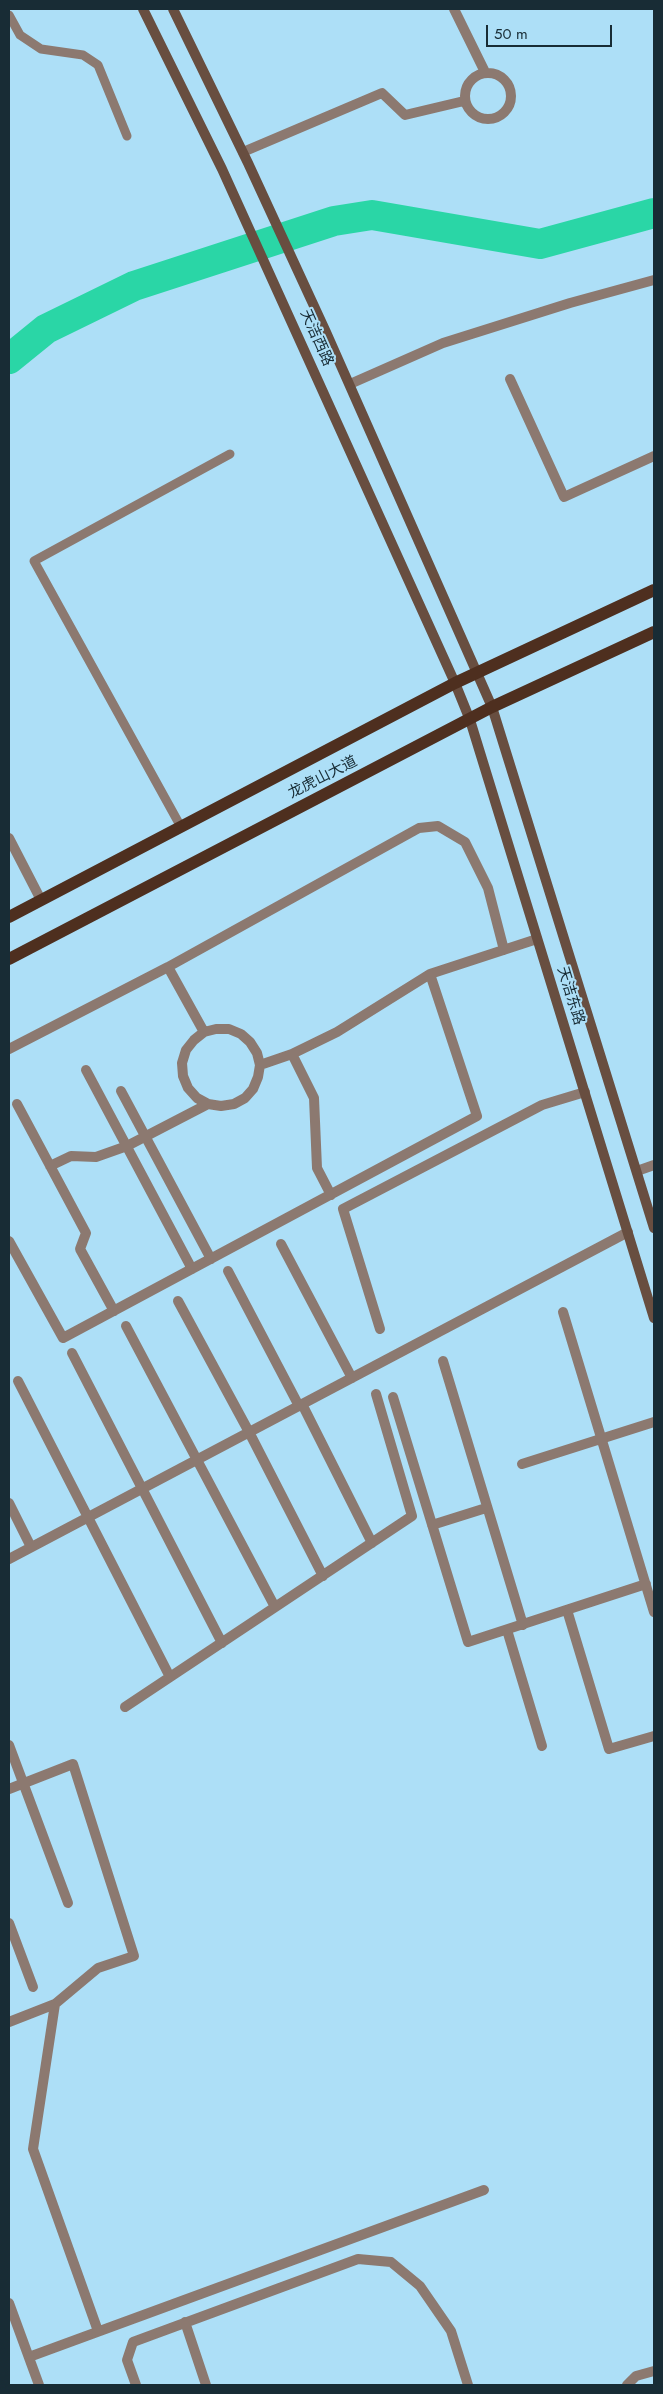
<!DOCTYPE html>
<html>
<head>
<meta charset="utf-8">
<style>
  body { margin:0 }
  #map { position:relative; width:663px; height:2394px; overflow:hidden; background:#addff7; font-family:Jost,sans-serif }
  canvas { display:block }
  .frame { position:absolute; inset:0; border:10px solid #182c35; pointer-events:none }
  .scale { position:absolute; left:486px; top:25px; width:126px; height:22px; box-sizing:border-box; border:2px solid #182c35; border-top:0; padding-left:6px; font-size:15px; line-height:18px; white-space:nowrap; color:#182c35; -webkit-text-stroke:4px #addff7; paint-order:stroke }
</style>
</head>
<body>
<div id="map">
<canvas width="663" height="2394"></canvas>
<div class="frame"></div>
<div class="scale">50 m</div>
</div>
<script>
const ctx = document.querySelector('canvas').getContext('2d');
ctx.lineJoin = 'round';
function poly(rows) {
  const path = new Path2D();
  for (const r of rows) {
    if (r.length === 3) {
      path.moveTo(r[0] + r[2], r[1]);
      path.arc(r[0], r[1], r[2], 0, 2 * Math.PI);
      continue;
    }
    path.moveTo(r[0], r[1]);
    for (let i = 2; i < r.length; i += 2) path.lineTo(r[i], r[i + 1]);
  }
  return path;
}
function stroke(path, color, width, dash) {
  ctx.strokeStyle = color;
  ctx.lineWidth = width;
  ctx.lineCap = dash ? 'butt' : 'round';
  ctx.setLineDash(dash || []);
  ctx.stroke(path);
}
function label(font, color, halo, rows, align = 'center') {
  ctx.font = font + ' Jost,"Noto Sans SC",sans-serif';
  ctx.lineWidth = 4;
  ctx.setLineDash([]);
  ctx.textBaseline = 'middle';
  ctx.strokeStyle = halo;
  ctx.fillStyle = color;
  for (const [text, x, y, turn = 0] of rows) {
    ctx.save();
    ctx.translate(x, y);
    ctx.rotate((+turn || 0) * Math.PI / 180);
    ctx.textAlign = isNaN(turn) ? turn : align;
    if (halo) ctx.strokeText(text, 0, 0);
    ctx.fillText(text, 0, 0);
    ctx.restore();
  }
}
const river = poly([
  [9,359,46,329,134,286,334,221,372,215,540,244,654,213]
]);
const service = poly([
  [9,15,20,35,41,49,83,55,98,65,127,136],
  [181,827,34,561,230,454]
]);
const minor = poly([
  [454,9,485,72],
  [488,96,23],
  [243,152,382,93,405,115,464,101],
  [510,379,564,497,654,456],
  [350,384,443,343,570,303,654,280],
  [9,838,41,900],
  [168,967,204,1032],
  [9,1049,168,967,419,828,438,826,465,842,488,888,504,950],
  [292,1054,337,1032,430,974,537,939],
  [260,1065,292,1054,314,1098,317,1168,331,1195],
  [86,1070,192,1269],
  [121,1091,211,1259],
  [17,1104,86,1233,80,1249,114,1311],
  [50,1166,71,1156,96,1157,127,1146,208,1104,221,1106,234,1104,245,1098,253,1089,258,1077,260,1065,257,1053,250,1042,241,1034,229,1029,216,1029,204,1032,194,1040,186,1050,182,1063,183,1076,188,1088,197,1098,208,1104],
  [637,1171,654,1165],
  [9,1241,63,1338,477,1116,430,974],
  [281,1244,352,1378],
  [228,1271,299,1406],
  [178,1301,249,1432,323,1576],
  [563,1312,654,1612],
  [126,1326,275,1607],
  [380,1329,343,1209,542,1105,585,1092],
  [72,1353,222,1643],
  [443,1361,523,1625],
  [18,1381,170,1677],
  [393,1397,468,1642,646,1584],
  [302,1404,372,1543],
  [522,1464,654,1422],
  [9,1503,31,1547],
  [432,1525,486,1508],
  [9,1559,628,1232],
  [567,1610,609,1749,654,1736],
  [507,1630,542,1746],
  [125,1707,412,1516,376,1394],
  [9,1745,68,1903],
  [9,1789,73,1764,134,1956,98,1968,55,2004,9,2022],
  [9,1923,33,1987],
  [55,2004,33,2149,98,2331],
  [9,2303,39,2385],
  [185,2322,206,2385],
  [29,2357,484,2190],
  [136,2385,127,2360,133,2342,358,2259,391,2262,420,2286,451,2331,468,2385],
  [627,2385,636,2376,654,2371]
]);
const secondary = poly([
  [143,9,222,169,455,683,470,720,654,1318],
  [173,9,248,163,326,332,492,707,654,1228]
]);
const primary = poly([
  [9,917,455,683,654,590],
  [9,959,492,707,654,632]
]);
const streetNames = [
  ["天洁西路",316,338,66],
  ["龙虎山大道",323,778,-27],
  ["天洁东路",570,996,73]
];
stroke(river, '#2ad6a6', 30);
stroke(service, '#8c7970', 9);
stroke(minor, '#8c7970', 10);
stroke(secondary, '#684e40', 10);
stroke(primary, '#4e2f1f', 12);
label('15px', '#182c35', '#addff7', streetNames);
</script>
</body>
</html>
